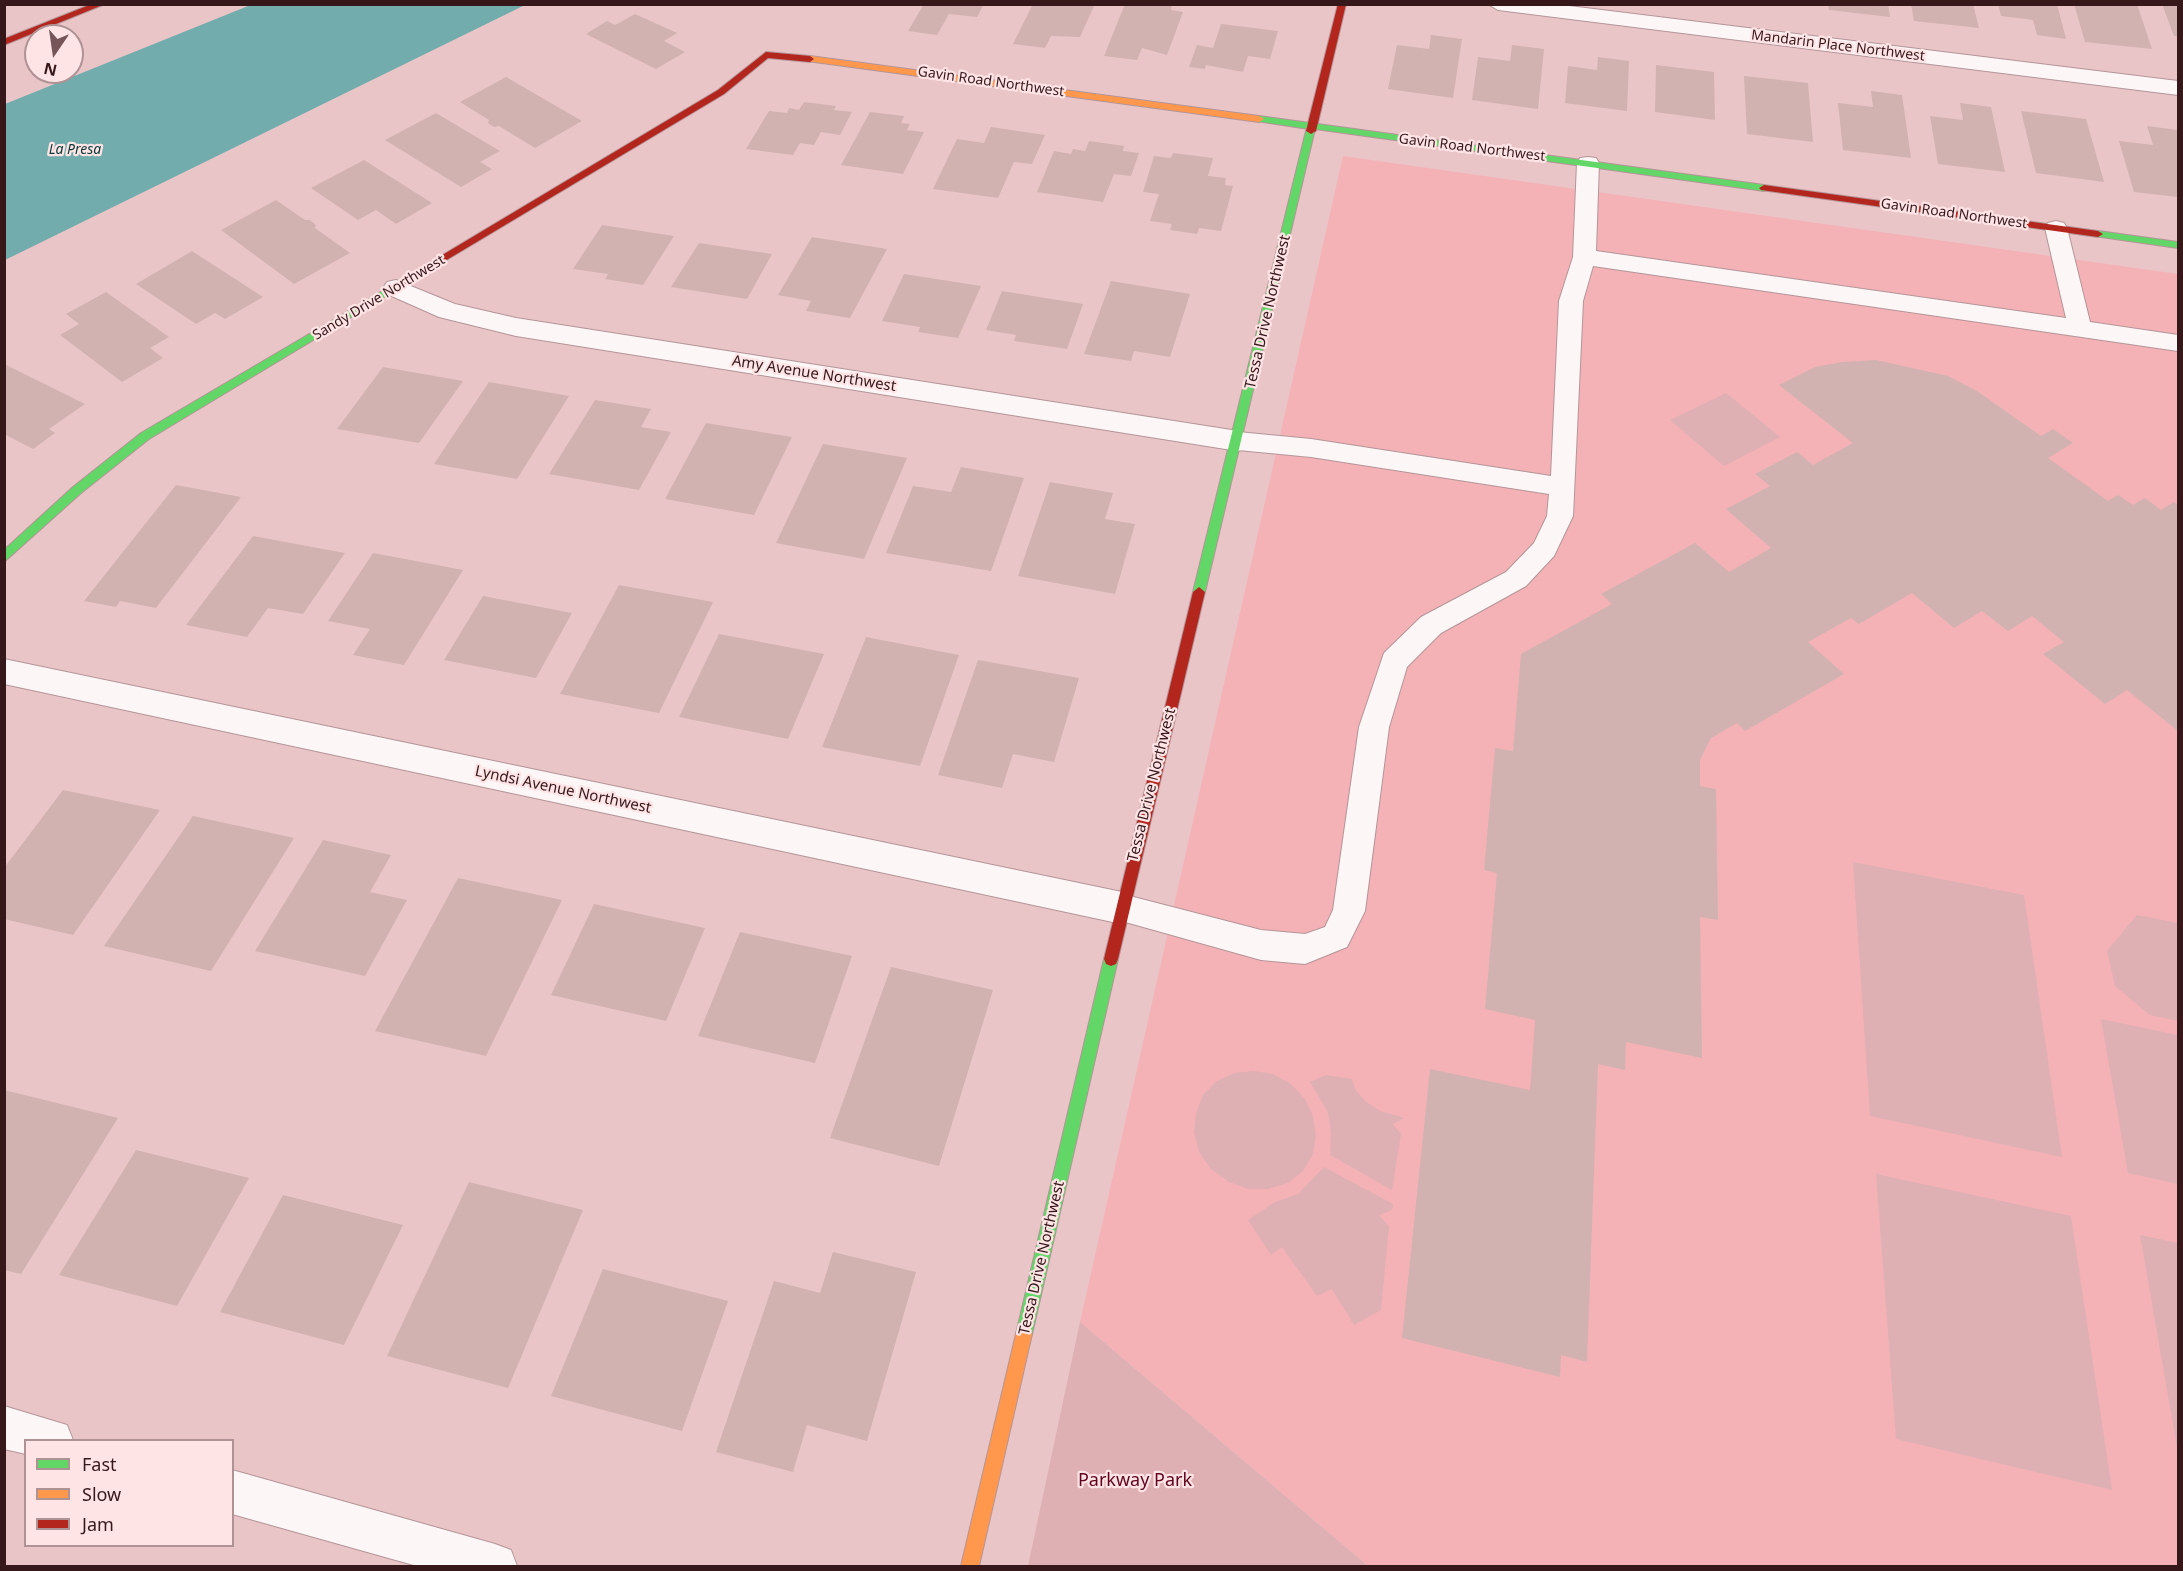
<!DOCTYPE html>
<html>
<head>
<meta charset="utf-8">
<style>
  body { margin:0 }
  #map { position:relative; width:2183px; height:1571px; overflow:hidden; background:#eac5c8; font-family:"Noto Sans",sans-serif }
  canvas { display:block }
  .frame { position:absolute; inset:0; border:6px solid #36181b; pointer-events:none }
  .legend { position:absolute; left:24px; top:1439px; width:210px; height:108px; box-sizing:border-box; background:#fee4e5; border:2px solid #ae9294; margin:0; padding:8px 10px; list-style:none; font-size:18px; color:#36181b }
  .legend li { display:flex; align-items:center; gap:12px; height:30px }
  .legend b { width:30px; border:2px solid #ae9294 }
  .north { position:absolute; left:24px; top:24px; width:60px; height:60px; box-sizing:border-box; background:#fee4e5; border:2px solid #ae9294; border-radius:50%; rotate:193deg; font-size:16px; font-weight:700; line-height:24px; text-align:center; color:#36181b }
  .north::after { content:''; display:block; margin:auto; width:21px; height:27px; background:#755558; clip-path:polygon(50% 0,100% 100%,50% 72%,0 100%) }
</style>
</head>
<body>
<div id="map">
<canvas width="2183" height="1571"></canvas>
<div class="frame"></div>
<ul class="legend">
<li><b style="height:8px;background:#63d668"></b>Fast</li>
<li><b style="height:8px;background:#ff974d"></b>Slow</li>
<li><b style="height:8px;background:#b3261e"></b>Jam</li>
</ul>
<div class="north">N</div>
</div>
<script>
const ctx = document.querySelector('canvas').getContext('2d');
ctx.lineJoin = 'round';
function fill(path, color) {
  ctx.fillStyle = color;
  ctx.fill(path, 'evenodd');
}
function poly(rows) {
  const path = new Path2D();
  for (const r of rows) {
    path.moveTo(r[0], r[1]);
    for (let i = 2; i < r.length; i += 2) path.lineTo(r[i], r[i + 1]);
  }
  return path;
}
function stroke(path, color, width, dash) {
  ctx.strokeStyle = color;
  ctx.lineWidth = width;
  ctx.lineCap = dash ? 'butt' : 'round';
  ctx.setLineDash(dash || []);
  ctx.stroke(path);
}
function label(font, color, halo, rows, align = 'center') {
  ctx.font = font + ' "Noto Sans",sans-serif';
  ctx.lineWidth = 4.5;
  ctx.setLineDash([]);
  ctx.textBaseline = 'middle';
  ctx.strokeStyle = halo;
  ctx.fillStyle = color;
  for (const [text, x, y, turn = 0] of rows) {
    ctx.save();
    ctx.translate(x, y);
    ctx.rotate((+turn || 0) * Math.PI / 180);
    ctx.textAlign = isNaN(turn) ? turn : align;
    if (halo) ctx.strokeText(text, 0, 0);
    ctx.fillText(text, 0, 0);
    ctx.restore();
  }
}
const built = poly([
  [1343,156,2178,274,2178,1566,1368,1566,1080,1322]
]);
const green = poly([
  [1726,393,1780,437,1724,466,1670,420],
  [1853,862,2024,895,2062,1157,1870,1116],
  [2137,915,2178,923,2178,1021,2150,1015,2115,986,2107,951],
  [2101,1019,2178,1035,2178,1184,2128,1173],
  [1254,1071,1273,1074,1291,1084,1305,1099,1313,1116,1316,1135,1313,1154,1303,1171,1288,1183,1268,1189,1248,1189,1229,1182,1211,1169,1199,1152,1194,1132,1196,1113,1203,1095,1217,1081,1234,1073],
  [1326,1075,1352,1079,1355,1089,1365,1101,1380,1111,1404,1118,1393,1124,1401,1134,1392,1190,1330,1155,1331,1133,1328,1112,1310,1082],
  [1324,1167,1393,1204,1392,1210,1379,1215,1389,1227,1381,1310,1354,1325,1332,1289,1317,1296,1282,1247,1271,1255,1248,1220,1275,1202,1298,1194],
  [1876,1174,2071,1216,2112,1490,1896,1439],
  [2140,1235,2178,1243,2178,1453],
  [1080,1322,1368,1566,1028,1566]
]);
const water = poly([
  [253,4,525,5,5,260,5,104]
]);
const building = poly([
  [924,4,984,4,977,17,949,14,937,35,908,31],
  [1033,4,1095,4,1080,37,1051,36,1045,48,1013,44],
  [1125,4,1172,4,1171,10,1183,12,1167,55,1142,48,1137,60,1104,56],
  [1828,4,1888,4,1890,17,1829,10],
  [1911,4,1973,4,1979,28,1914,21],
  [1998,4,2057,4,2066,39,2037,35,2033,20,2001,16],
  [2074,4,2137,4,2152,49,2085,42],
  [2162,4,2178,4,2178,36,2174,36],
  [635,14,677,33,664,41,685,52,656,69,586,34,607,21,615,25],
  [1221,24,1278,31,1270,59,1248,56,1243,72,1206,65,1205,69,1189,67,1197,45,1213,48],
  [1431,35,1462,39,1453,98,1388,89,1397,45,1429,49],
  [1512,45,1544,49,1538,109,1472,100,1478,57,1510,61],
  [1598,57,1629,61,1627,111,1565,103,1568,66,1597,70],
  [1656,65,1714,72,1715,120,1655,112],
  [1744,76,1808,83,1813,142,1747,134],
  [506,77,582,121,535,148,499,126,494,127,488,123,489,120,460,102],
  [1871,91,1902,95,1911,158,1843,150,1838,103,1873,107],
  [804,102,836,106,834,110,852,112,840,135,821,132,814,145,800,143,793,155,746,149,769,111,787,113,789,108,799,110],
  [1960,103,1991,107,2005,172,1938,164,1930,116,1963,120],
  [2021,111,2086,119,2104,182,2036,173],
  [870,112,904,116,901,123,910,124,907,130,924,132,903,174,841,165],
  [436,113,500,151,480,162,492,169,461,187,385,140],
  [2147,126,2178,130,2178,197,2134,192,2119,141,2153,145],
  [991,127,1045,135,1032,164,1014,162,998,198,933,189,957,139,984,143],
  [1089,141,1124,146,1123,151,1139,153,1131,176,1114,174,1103,202,1037,192,1054,151,1071,154,1073,149,1085,151],
  [1173,153,1213,158,1208,176,1226,178,1225,185,1233,186,1221,231,1199,228,1197,234,1170,230,1172,224,1150,221,1159,194,1143,192,1154,156,1171,158],
  [364,160,432,203,396,224,376,210,358,220,311,188],
  [276,200,305,220,310,220,316,225,315,228,350,253,294,284,221,230],
  [602,225,674,236,643,285,605,279,608,274,573,269],
  [812,237,887,249,850,318,806,311,811,301,778,295],
  [699,243,772,254,747,299,671,287],
  [192,251,263,297,225,319,215,313,196,324,136,284],
  [904,274,981,286,958,338,918,332,920,327,882,321],
  [1111,281,1190,294,1170,357,1134,351,1131,361,1084,354],
  [1002,291,1083,304,1067,349,1014,341,1016,335,986,330],
  [106,292,169,337,150,348,163,358,122,382,60,335,79,324,66,314],
  [1876,360,1948,376,1977,391,2041,436,2053,429,2073,443,2048,458,2108,501,2118,495,2133,505,2145,498,2161,510,2174,502,2178,505,2178,731,2127,690,2105,704,2043,654,2064,642,2032,616,2008,631,1982,611,1954,628,1912,593,1859,624,1851,618,1808,642,1844,674,1745,731,1737,723,1711,738,1700,760,1700,786,1716,789,1718,920,1700,917,1702,1058,1626,1042,1625,1070,1598,1064,1587,1362,1561,1355,1560,1377,1402,1338,1430,1069,1530,1090,1535,1020,1485,1009,1497,873,1484,870,1495,748,1513,751,1521,654,1612,604,1601,594,1695,543,1729,572,1771,548,1726,509,1770,486,1755,474,1797,452,1813,465,1853,443,1779,385,1815,367,1843,362],
  [4,364,85,404,49,429,55,433,33,449,4,434],
  [383,367,463,381,419,443,337,429],
  [489,382,569,396,517,479,434,464],
  [595,400,651,409,641,427,671,432,639,490,549,474],
  [706,423,792,437,754,515,665,499],
  [823,444,907,458,864,559,776,543],
  [961,467,1024,478,991,571,886,553,913,486,951,492],
  [1050,482,1113,493,1105,519,1135,524,1115,594,1018,576],
  [176,485,241,497,156,608,120,601,116,607,84,601],
  [253,536,345,553,303,614,268,608,247,637,186,625],
  [373,553,463,570,404,665,353,655,370,629,328,621],
  [619,585,713,602,659,713,560,694],
  [483,596,572,613,536,678,444,660],
  [719,634,824,654,788,739,679,717],
  [866,637,959,655,920,766,822,747],
  [978,660,1079,678,1054,762,1013,754,1002,788,938,775],
  [63,790,160,810,73,935,4,919,4,868],
  [193,816,294,838,211,971,104,946],
  [323,840,391,855,370,892,407,900,365,976,255,951],
  [458,878,562,900,486,1056,375,1031],
  [594,904,705,928,666,1021,551,995],
  [740,932,852,956,815,1063,698,1036],
  [891,967,993,990,939,1166,830,1138],
  [4,1090,118,1118,21,1274,4,1270],
  [136,1150,249,1178,177,1306,59,1275],
  [469,1182,583,1210,508,1388,387,1356],
  [283,1195,403,1225,344,1345,220,1312],
  [833,1252,916,1272,867,1441,807,1425,793,1472,716,1452,774,1281,820,1293],
  [603,1269,728,1301,682,1431,551,1396]
]);
const lane = poly([
  [1588,157,1596,158,1599,163,1596,251,2066,318,2045,228,2048,223,2056,221,2064,223,2067,228,2090,322,2178,335,2178,351,1593,266,1583,301,1573,516,1554,556,1526,586,1441,633,1407,667,1389,727,1365,911,1347,947,1305,964,1261,960,1111,918,1106,908,1111,898,1122,894,1261,930,1305,934,1325,927,1333,910,1359,727,1384,653,1421,617,1506,572,1534,543,1547,516,1549,494,1311,457,1238,450,1229,447,1225,441,1229,435,1238,432,1311,439,1551,476,1559,301,1573,257,1577,163,1580,158,1588,157]
]);
const street = poly([
  [1488,4,1553,4,2178,81,2178,95,1498,10,1488,4],
  [396,280,455,304,516,318,1238,431,1248,434,1252,441,1248,448,1238,451,516,336,439,317,387,294,383,288,387,282,396,280],
  [4,659,1122,892,1134,897,1139,908,1134,919,1122,924,4,684,4,659],
  [4,1406,67,1425,73,1440,26,1440,26,1454,4,1449,4,1406],
  [232,1470,495,1544,511,1550,517,1566,417,1566,232,1514,232,1470]
]);
const fast = poly([
  [1259,116,1764,185,1769,188,1764,191,1315,129,1205,592,1199,597,1193,592,1306,131,1309,129,1256,121,1256,117,1259,116],
  [2098,231,2178,242,2178,248,2094,236,2094,232,2098,231],
  [389,287,393,288,393,292,149,439,81,493,4,562,4,550,73,487,141,433,389,287],
  [1111,952,1116,954,1118,959,1032,1334,1030,1340,1024,1342,1018,1340,1016,1334,1104,959,1106,954,1111,952]
]);
const slow = poly([
  [810,56,1259,116,1264,119,1259,122,807,61,806,59,810,56],
  [1024,1326,1030,1328,1032,1334,979,1566,961,1566,1016,1334,1018,1328,1024,1326]
]);
const jam = poly([
  [92,4,105,4,4,45,4,39,92,4],
  [1338,4,1346,4,1316,131,1311,134,1306,131,1338,4],
  [766,52,810,56,814,59,810,62,768,58,724,94,393,292,385,292,384,290,718,90,766,52],
  [1764,185,2098,231,2103,234,2098,237,1761,190,1759,188,1764,185],
  [1199,587,1205,592,1118,959,1116,964,1111,966,1106,964,1104,959,1193,592,1199,587]
]);
const farStreetnames = [
  ["Mandarin Place Northwest",1838,46,7],
  ["Gavin Road Northwest",991,82,8],
  ["Gavin Road Northwest",1472,148,7],
  ["Gavin Road Northwest",1954,214,8],
  ["Sandy Drive Northwest",379,298,-31]
];
const farWaternames = [
  ["La Presa",75,150]
];
const streetNames = [
  ["Tessa Drive Northwest",1268,312,-77],
  ["Amy Avenue Northwest",814,374,9],
  ["Tessa Drive Northwest",1152,785,-76],
  ["Lyndsi Avenue Northwest",563,790,12],
  ["Tessa Drive Northwest",1042,1258,-77]
];
const nearParknames = [
  ["Parkway Park",1135,1481]
];
fill(built, '#f4b2b7');
fill(green, '#deb0b3');
fill(water, '#72acad');
fill(building, '#d1b2b0');
stroke(lane, '#b49598', 2);
stroke(street, '#b49598', 2);
stroke(fast, '#b49598', 2);
stroke(slow, '#b49598', 2);
stroke(jam, '#b49598', 2);
fill(lane, '#fcf6f7');
fill(street, '#fcf6f7');
fill(fast, '#63d668');
fill(slow, '#ff974d');
fill(jam, '#b3261e');
label('14px', '#36181b', '#fee4e5', farStreetnames);
label('italic 14px', '#073837', '#fee4e5', farWaternames);
label('15px', '#36181b', '#fee4e5', streetNames);
label('18px', '#60041e', '#fee4e5', nearParknames);
</script>
</body>
</html>
